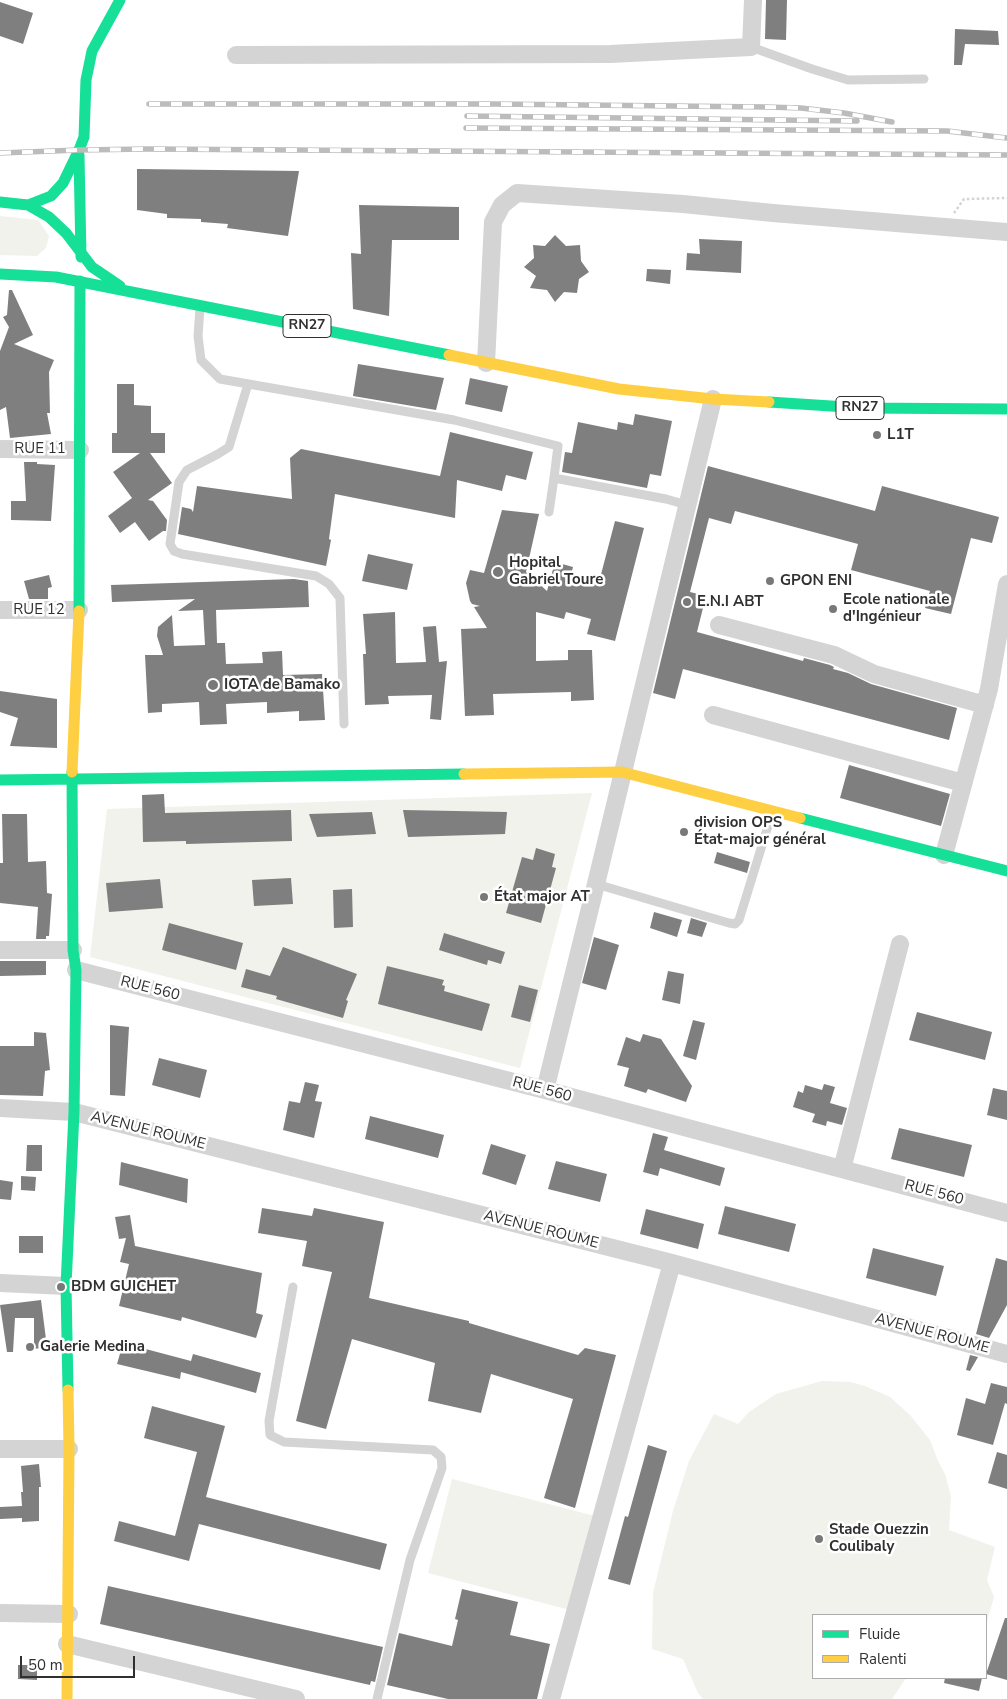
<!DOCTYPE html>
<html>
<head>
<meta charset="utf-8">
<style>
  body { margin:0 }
  #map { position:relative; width:1007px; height:1699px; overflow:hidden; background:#fff; font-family:"Nunito Sans",sans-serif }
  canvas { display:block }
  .legend { position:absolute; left:812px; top:1614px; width:175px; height:65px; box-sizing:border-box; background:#fff; border:1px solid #acacac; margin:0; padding:6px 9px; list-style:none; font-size:15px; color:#303030 }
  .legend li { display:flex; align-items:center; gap:10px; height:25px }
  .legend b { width:25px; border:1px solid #acacac }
  .scale { position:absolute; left:20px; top:1656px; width:115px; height:22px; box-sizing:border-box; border:2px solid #303030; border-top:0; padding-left:6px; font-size:15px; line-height:18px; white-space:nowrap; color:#303030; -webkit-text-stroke:4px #fff; paint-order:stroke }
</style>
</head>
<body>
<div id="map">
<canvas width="1007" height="1699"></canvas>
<ul class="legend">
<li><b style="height:6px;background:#16e098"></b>Fluide</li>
<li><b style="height:6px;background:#ffcf43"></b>Ralenti</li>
</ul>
<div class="scale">50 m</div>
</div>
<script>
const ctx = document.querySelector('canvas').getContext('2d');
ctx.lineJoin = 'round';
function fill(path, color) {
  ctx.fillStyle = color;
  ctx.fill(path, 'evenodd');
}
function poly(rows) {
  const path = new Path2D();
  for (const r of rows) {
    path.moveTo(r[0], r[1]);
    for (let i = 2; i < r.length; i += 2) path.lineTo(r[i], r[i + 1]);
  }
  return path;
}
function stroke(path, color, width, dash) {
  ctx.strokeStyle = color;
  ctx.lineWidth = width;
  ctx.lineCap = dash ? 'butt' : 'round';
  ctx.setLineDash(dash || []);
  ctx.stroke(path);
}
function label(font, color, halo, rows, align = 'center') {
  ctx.font = font + ' "Nunito Sans",sans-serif';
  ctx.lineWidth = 5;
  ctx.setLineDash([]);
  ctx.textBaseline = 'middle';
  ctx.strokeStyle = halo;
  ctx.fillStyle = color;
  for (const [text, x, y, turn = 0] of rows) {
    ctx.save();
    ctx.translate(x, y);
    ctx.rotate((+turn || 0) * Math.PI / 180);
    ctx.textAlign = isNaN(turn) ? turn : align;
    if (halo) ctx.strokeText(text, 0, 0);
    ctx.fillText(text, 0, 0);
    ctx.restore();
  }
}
const green = poly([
  [0,216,38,220,49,236,46,248,37,256,0,255],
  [592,793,520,1068,90,957,107,809],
  [822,1381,850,1382,865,1386,890,1397,910,1415,930,1440,938,1461,945,1474,951,1496,949,1530,995,1547,987,1580,994,1597,986,1625,986,1615,813,1615,813,1678,906,1678,892,1699,703,1699,698,1693,683,1659,652,1649,653,1593,673,1511,689,1461,714,1414,738,1424,749,1412,776,1394],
  [452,1479,595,1516,570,1610,428,1573]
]);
const building = poly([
  [766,0,787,0,786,40,765,39],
  [0,2,33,13,23,44,0,36],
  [955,29,998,31,999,45,965,44,962,65,954,65],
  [137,169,299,171,288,236,227,228,228,224,201,222,201,219,167,218,167,214,137,210],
  [359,205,459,207,459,240,392,240,389,316,353,309,351,253,361,254],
  [555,235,566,246,580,245,581,261,589,272,579,279,577,293,564,292,555,302,547,290,530,288,536,276,524,267,534,258,533,245,545,246],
  [699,239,742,241,741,273,686,270,687,253,700,254],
  [647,269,671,270,670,284,646,281],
  [9,290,12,290,33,335,14,344,54,360,49,372,50,413,47,413,51,434,10,438,6,407,0,410,0,351,9,327,3,317,7,315],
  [358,364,444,378,436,410,353,396],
  [470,378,508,386,502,412,465,404],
  [117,384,134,384,134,405,151,406,151,433,165,433,165,453,150,453,172,483,148,500,153,501,167,520,166,531,163,531,149,541,135,522,120,533,108,516,132,498,113,472,140,453,112,453,112,433,117,433],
  [635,414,672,421,661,476,650,474,647,488,562,472,565,452,572,453,578,422,617,430,618,422,633,425],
  [450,432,533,452,526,480,506,475,502,491,457,480,455,518,335,494,329,539,331,540,326,566,178,534,182,507,191,509,193,512,197,486,292,499,290,458,301,449,440,476],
  [24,462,37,462,37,464,55,465,51,521,11,520,11,501,26,501],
  [708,466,875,511,882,486,999,517,992,543,971,538,951,614,925,608,930,591,851,570,858,544,735,511,731,524,709,518,690,592,706,596,697,632,803,661,804,658,830,665,834,667,833,669,848,673,871,684,957,708,949,740,683,669,675,699,653,693],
  [502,510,539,514,526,572,547,591,555,562,573,567,571,575,599,582,615,521,644,528,615,641,587,634,591,619,566,612,564,619,536,612,536,661,568,660,568,650,592,650,594,700,571,701,571,692,493,694,494,715,465,716,461,629,487,628,474,607,480,606,472,604,470,601,466,583,470,570,484,573],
  [368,554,413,564,407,590,362,581],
  [49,575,52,587,48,588,48,599,29,599,24,581],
  [294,579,308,581,309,607,216,610,217,643,225,643,226,664,263,663,262,652,282,651,283,675,322,674,325,720,299,721,299,711,267,713,267,702,226,704,227,724,200,725,199,702,162,704,162,712,148,713,145,655,163,655,157,636,158,627,172,615,174,646,205,645,203,610,178,611,195,599,112,602,111,585],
  [395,612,396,663,426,662,423,627,436,626,439,662,447,661,441,720,430,719,432,695,388,696,389,704,365,705,363,654,366,654,363,614],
  [0,691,57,699,57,748,10,746,18,718,0,712],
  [849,765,950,794,941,826,840,798],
  [164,794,165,813,291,810,292,841,186,844,186,841,143,842,142,795],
  [403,810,507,812,505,834,408,837],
  [372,812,376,834,317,837,309,814],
  [2,814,27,814,28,862,46,861,47,893,52,894,49,936,46,936,46,939,36,939,38,907,0,903,0,863,3,863],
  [536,848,555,854,552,867,556,868,541,923,506,913,522,857,533,860],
  [717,852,750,862,747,873,714,863],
  [291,878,293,904,254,906,252,880],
  [160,879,163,908,109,912,106,883],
  [352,889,353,927,334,928,333,890],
  [654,912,682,920,677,937,650,928],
  [691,918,707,923,702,937,687,933],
  [169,923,243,943,236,970,162,950],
  [444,933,505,952,501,964,488,960,487,965,439,950],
  [594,937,619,945,606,990,582,983],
  [283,947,357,974,346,1000,348,1001,343,1018,276,999,277,996,241,987,246,969,270,976],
  [0,961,46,961,46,975,0,976],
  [387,966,444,980,442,985,445,986,444,991,490,1004,482,1031,378,1004],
  [668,971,684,974,680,1004,662,1000],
  [519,985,538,990,530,1022,511,1017],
  [917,1012,992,1032,985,1060,909,1040],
  [693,1020,705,1023,696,1060,683,1056],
  [110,1025,129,1027,125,1096,110,1095],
  [34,1032,46,1033,50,1070,45,1071,43,1096,0,1095,0,1046,34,1046],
  [643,1034,661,1039,692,1086,686,1102,648,1089,646,1093,624,1086,629,1068,617,1065,626,1037,640,1042],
  [159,1058,207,1070,200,1098,152,1085],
  [305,1082,319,1085,315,1101,322,1102,314,1138,283,1130,289,1101,300,1103],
  [824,1084,835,1087,830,1103,847,1108,842,1125,827,1121,826,1126,812,1122,815,1114,793,1107,798,1091,803,1093,805,1085,822,1090],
  [993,1088,1007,1091,1007,1120,987,1115],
  [370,1116,444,1135,438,1158,365,1139],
  [899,1128,972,1145,964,1177,891,1159],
  [653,1133,668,1137,664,1150,725,1168,720,1186,660,1168,658,1176,643,1172],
  [491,1144,526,1155,516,1185,482,1174],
  [27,1145,42,1145,42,1171,26,1171],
  [556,1161,607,1174,600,1202,548,1189],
  [121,1162,188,1179,187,1203,119,1185],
  [21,1176,36,1177,35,1191,21,1190],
  [0,1180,13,1182,11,1200,0,1199],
  [725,1206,796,1224,789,1252,718,1234],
  [262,1208,312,1216,314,1208,384,1222,369,1298,469,1321,469,1323,486,1328,578,1355,585,1348,616,1355,575,1508,544,1498,573,1399,491,1374,481,1413,428,1401,435,1363,352,1339,326,1429,296,1421,332,1272,302,1266,307,1241,258,1233],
  [646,1209,704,1224,698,1249,640,1234],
  [130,1215,135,1246,262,1273,256,1313,263,1315,256,1338,182,1317,181,1321,119,1306,129,1264,120,1262,126,1238,119,1239,115,1217],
  [19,1236,43,1236,43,1253,19,1253],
  [873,1248,944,1266,936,1296,866,1278],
  [996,1258,1007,1261,1007,1305,989,1338,976,1334],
  [41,1300,47,1347,34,1349,34,1318,15,1318,13,1352,7,1352,0,1305],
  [123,1343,191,1361,193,1354,261,1373,256,1393,181,1372,180,1379,117,1364],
  [970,1355,978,1357,970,1371,966,1370],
  [991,1383,1007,1387,1007,1404,1005,1403,993,1445,957,1435,966,1398,985,1404],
  [152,1406,225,1426,206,1497,387,1544,380,1570,199,1524,189,1561,114,1541,119,1521,175,1536,197,1452,144,1438],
  [648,1445,667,1451,630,1585,608,1579,625,1516,628,1517],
  [997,1452,1007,1455,1007,1489,988,1483],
  [39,1464,41,1487,39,1487,39,1521,22,1522,22,1518,0,1519,0,1507,22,1506,21,1492,23,1492,21,1466],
  [108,1586,383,1647,375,1682,371,1681,370,1685,100,1624],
  [462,1589,518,1602,510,1635,550,1644,537,1699,448,1699,387,1685,399,1633,452,1646,458,1620,455,1619],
  [1005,1618,1007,1618,1007,1680,986,1674],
  [18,1665,37,1665,37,1680,18,1679],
  [945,1678,982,1678,979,1691,944,1683]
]);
const path = poly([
  [954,213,964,199,1007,198]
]);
const lane = poly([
  [751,47,812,69,848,80,924,79],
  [200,308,198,336,201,360,220,379,454,420,558,446,554,478],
  [248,384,229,447,218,454,187,470,179,482,170,544,174,551,182,554,316,576,329,584,340,598,344,724],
  [549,512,554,478,666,499,687,505],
  [596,884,729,923,735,924,739,920,772,813],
  [293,1287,269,1421,270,1435,284,1442,433,1450,441,1457,442,1468,410,1560,377,1699]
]);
const street = poly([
  [236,55,610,54,751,47,753,0],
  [486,363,493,222,502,205,517,193,683,204,773,213,1007,232],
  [0,449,80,450],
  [0,610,79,610],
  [719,625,834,655,874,674,985,705],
  [713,715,963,783],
  [944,855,989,689,1007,584],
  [0,950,73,950],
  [76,970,545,1090,1007,1213],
  [545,1090,596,884,713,399],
  [0,1108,74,1112,672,1263,1007,1354],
  [842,1169,900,944],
  [0,1283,66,1286],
  [0,1449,69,1449],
  [0,1613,69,1614],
  [67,1644,296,1699],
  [551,1699,672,1263]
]);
const fast = poly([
  [79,155,81,257],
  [0,202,28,205,49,217,66,233,92,267,120,286],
  [28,205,51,196,63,183,79,150,84,137,86,80,92,51,120,0],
  [0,274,56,277,449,355],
  [769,402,862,408,1007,409],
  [79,611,80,281],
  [0,780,464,774],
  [800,818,1007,871],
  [68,1390,66,1286,74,1112,76,970,73,950,72,772]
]);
const slow = poly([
  [449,355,619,389,713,399,769,402],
  [72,772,79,611],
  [464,774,622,772,800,818],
  [67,1699,69,1449,68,1390]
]);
const rail = poly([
  [149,104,493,104,766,107,801,108,844,113,892,122],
  [467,116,857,121],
  [466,128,947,131,1007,138],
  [0,153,79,150,148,149,1007,155]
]);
const markers = [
  [877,435,5,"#787878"],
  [498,572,6,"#787878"],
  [770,581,5,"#787878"],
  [687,602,5,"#787878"],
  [833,609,5,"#787878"],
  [213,685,6,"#787878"],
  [684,832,5,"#787878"],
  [484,897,5,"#787878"],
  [61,1287,5,"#787878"],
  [30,1347,5,"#787878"],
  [819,1539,5,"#787878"]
];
const shields = [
  [307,326,48],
  [860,408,48]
];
const shieldNames = [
  ["RN27",307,326],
  ["RN27",860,408]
];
const poiNames = [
  ["L1T",887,435],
  ["Hopital",509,563],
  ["Gabriel Toure",509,580],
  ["GPON ENI",780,581],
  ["Ecole nationale",843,600],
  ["d'Ingénieur",843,617],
  ["E.N.I ABT",697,602],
  ["IOTA de Bamako",224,685],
  ["division OPS",694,823],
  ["État-major général",694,840],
  ["État major AT",494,897],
  ["BDM GUICHET",71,1287],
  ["Galerie Medina",40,1347],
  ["Stade Ouezzin",829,1530],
  ["Coulibaly",829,1547]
];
const streetNames = [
  ["RUE 11",40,449],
  ["RUE 12",39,610],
  ["RUE 560",150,989,14],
  ["RUE 560",542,1090,15],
  ["AVENUE ROUME",148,1131,14],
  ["RUE 560",934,1193,15],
  ["AVENUE ROUME",541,1230,14],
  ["AVENUE ROUME",932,1334,15]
];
fill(green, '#f1f2ec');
fill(building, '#7f7f7f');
stroke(path, '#d3d3d3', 2.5, [2.5, 2.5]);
stroke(lane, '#d4d4d4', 9);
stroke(street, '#d4d4d4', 18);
stroke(fast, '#16e098', 11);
stroke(slow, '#ffcf43', 11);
stroke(rail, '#bcbcbc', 5.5);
stroke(rail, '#fff', 4, [11]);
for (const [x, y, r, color] of markers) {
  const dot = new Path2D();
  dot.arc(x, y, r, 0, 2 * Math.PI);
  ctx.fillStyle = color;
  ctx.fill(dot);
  stroke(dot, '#fff', 2);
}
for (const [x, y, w] of shields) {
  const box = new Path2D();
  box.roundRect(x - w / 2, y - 11.5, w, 23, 4);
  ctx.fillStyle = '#fff';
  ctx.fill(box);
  stroke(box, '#303030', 1);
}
label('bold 14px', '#303030', null, shieldNames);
label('bold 15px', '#303030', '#fff', poiNames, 'left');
label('15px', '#303030', '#fff', streetNames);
</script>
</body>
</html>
